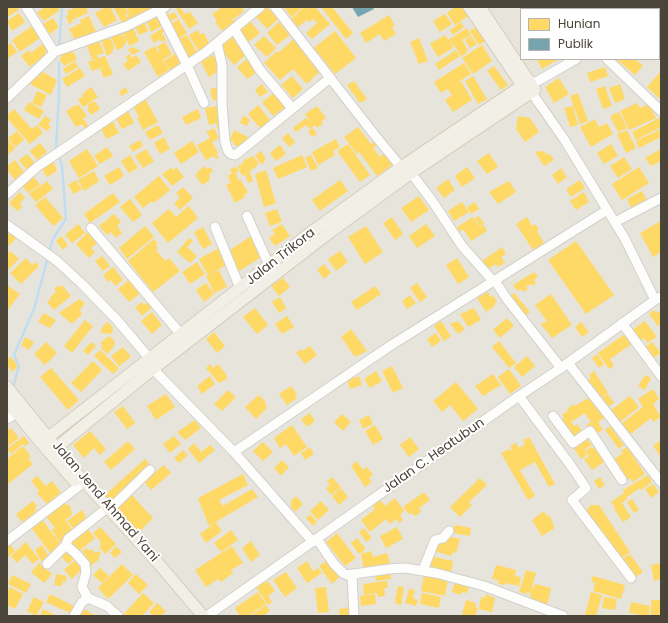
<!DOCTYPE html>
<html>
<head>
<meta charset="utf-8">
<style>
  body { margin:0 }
  #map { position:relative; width:668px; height:623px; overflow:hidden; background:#f4f2ee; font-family:Poppins,sans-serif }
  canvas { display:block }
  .frame { position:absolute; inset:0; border:8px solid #4b4439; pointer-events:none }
  .legend { position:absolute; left:520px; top:8px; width:140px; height:52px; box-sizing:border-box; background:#fff; border:1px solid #b7b4b0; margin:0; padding:5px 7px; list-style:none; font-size:12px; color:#4b4439 }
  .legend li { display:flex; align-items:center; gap:8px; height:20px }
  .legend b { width:20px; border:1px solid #b7b4b0 }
</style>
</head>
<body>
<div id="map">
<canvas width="668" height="623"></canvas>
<div class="frame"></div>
<ul class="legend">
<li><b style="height:11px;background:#ffd966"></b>Hunian</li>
<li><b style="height:11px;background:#76a5af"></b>Publik</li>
</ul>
</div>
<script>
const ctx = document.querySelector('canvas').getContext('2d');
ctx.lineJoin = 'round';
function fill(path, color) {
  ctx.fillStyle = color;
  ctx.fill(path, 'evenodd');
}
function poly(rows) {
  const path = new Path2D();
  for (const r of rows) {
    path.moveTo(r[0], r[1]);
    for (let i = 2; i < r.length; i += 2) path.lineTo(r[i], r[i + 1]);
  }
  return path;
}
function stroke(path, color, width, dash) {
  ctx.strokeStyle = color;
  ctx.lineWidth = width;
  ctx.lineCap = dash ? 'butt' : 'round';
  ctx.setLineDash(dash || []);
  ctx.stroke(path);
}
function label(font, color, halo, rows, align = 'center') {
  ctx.font = font + ' Poppins,sans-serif';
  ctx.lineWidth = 4;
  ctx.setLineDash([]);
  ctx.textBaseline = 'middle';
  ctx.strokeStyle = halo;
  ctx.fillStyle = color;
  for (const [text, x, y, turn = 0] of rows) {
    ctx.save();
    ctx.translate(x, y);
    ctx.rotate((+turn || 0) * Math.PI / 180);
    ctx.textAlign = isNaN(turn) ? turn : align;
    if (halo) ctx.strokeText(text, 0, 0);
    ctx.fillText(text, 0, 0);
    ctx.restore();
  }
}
const residential = poly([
  [7,7,661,7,661,616,7,616],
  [521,9,659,9,659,59,521,59]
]);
const homes = poly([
  [9,7,17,7,19,10,7,17,7,8],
  [45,7,58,7,60,10,44,21,37,13],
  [77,7,86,7,88,13,72,20,73,22,69,24,66,16,69,15,67,11],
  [106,7,110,7,117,20,104,27,95,13],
  [113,7,125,7,128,12,125,14,130,21,123,24],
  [132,7,154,7,156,10,130,21,127,14,128,13,130,15,127,9],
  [180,7,185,14,190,12,198,23,189,29,176,9],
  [218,7,226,7,227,9,229,7,241,7,244,11,234,19,227,18,237,21,222,31,215,22,217,21,212,14,220,9],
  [267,7,278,19,267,29,256,17],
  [284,7,303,7,291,17],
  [304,7,315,7,330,24,312,39,306,33,317,23,313,19,309,22,307,20,298,27,291,19],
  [321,7,332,7,353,33,346,39],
  [455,7,465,7,470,15,455,25,447,13],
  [556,7,581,7,583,9,558,9],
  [174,12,178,17,168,23,164,16,169,13,170,15],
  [19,13,25,22,12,31,7,21],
  [445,14,452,24,440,32,433,21],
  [157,15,162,26,151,32,146,20],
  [389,15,395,26,392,27,396,34,384,41,380,34,366,43,360,33],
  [89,16,96,32,76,42,69,29,81,23,80,20],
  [53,18,59,27,50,34,43,24],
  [178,19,187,33,177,40,170,25],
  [250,21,260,33,247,43,238,31],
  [144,22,148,31,139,35,135,26],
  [279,22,290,35,277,45,267,33],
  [461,22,464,27,453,35,450,30],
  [32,26,40,38,20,52,12,40],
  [477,26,487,40,479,45,470,31],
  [133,28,139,41,130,46,121,30],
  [163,28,165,31,162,33,166,40,162,42,160,39,154,43,150,36],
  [467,28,471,35,462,40,468,50,466,51,467,53,461,56,454,45,453,46,448,40],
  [198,30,200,34,199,35,204,33,209,43,206,45,207,47,199,52,189,35],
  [335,31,356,58,335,74,314,48],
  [118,32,118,34,120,33,122,36,123,35,127,42,122,48,117,50,111,37],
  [187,35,198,54,187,60,176,41],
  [445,35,453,48,438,57,430,44],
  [232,36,247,54,234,65,219,47],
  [264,36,276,48,267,57,254,45],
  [471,36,477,44,470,48,465,40],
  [419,38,428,61,419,64,410,42],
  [101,39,111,39,114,47,112,53,107,56],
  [294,39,321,70,307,84,293,69,280,80,264,63,277,51,278,53],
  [99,41,104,53,97,55,98,58,92,60,87,45],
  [165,42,172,54,163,60,169,70,158,77,144,52,155,46,158,52,160,51,157,47],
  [11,43,17,52,7,59,7,46],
  [44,43,48,48,44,56,30,67,21,56,29,50,31,53],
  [482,45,492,61,473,74,462,58],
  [133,47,140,51,132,55,128,49],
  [72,50,77,59,64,66,59,58,62,57,60,54,66,51,67,53],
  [456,50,460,56,439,70,435,64],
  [178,52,185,64,172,73,164,61],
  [129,54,132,58,136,55,141,62,128,71,123,64,128,61,126,57],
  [213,55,221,70,209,77,201,62],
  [105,56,113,74,104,78,100,69,106,66,92,71,88,62],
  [248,58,258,71,247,79,237,67],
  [536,59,559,59,542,69],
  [616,59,635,59,643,66,635,75],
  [75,61,78,67,66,74,63,69],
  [464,63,471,74,455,84,461,81,472,100,453,112,445,100,452,95,448,89,441,93,434,82],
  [494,66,508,85,501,90,487,71],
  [605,67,608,76,590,82,587,73],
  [80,68,85,76,67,87,62,79],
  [41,71,57,80,51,95,30,84,35,75,39,77],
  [661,71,661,100,647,87],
  [292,76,303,89,293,98,281,85],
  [473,76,487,99,478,104,465,81],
  [559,78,569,94,554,103,545,87],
  [354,81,367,99,360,103,347,85],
  [262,84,268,92,260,97,255,90],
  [620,84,625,99,615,103,609,88],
  [605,86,612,106,603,109,596,89],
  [91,87,98,97,83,107,78,100,83,96,82,94],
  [126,87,128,92,121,96,119,92],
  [218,87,221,99,213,101,210,89],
  [37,91,47,95,41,107,32,103],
  [274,93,285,107,273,116,262,102],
  [578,93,588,121,580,124,570,96],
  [145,99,158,122,143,130,137,118,139,117,133,106],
  [95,101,100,109,91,115,87,109,89,107,87,105],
  [29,102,44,111,39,119,24,110],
  [637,103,640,108,649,104,656,118,629,130,620,111],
  [79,105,87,116,83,118,89,127,85,129,82,124,76,127,66,111,74,106],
  [258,105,270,120,260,128,248,114],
  [217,106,223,132,219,133,216,123,209,125,205,108],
  [317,106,326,118,321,122,323,124,317,128,315,125,310,129,306,125,296,132,293,128,306,118,310,121,305,114],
  [573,106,578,125,570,127,564,108],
  [14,109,32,129,37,125,43,133,30,144,7,118,7,115],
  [198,109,201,118,186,125,182,117],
  [128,111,134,123,122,129,115,117],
  [619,112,627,128,618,132,610,116],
  [45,116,51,120,48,125,51,127,47,131,38,125],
  [243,116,250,119,247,126,240,123],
  [518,116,530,118,539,132,525,142,516,129],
  [661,117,661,127,636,140,632,132],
  [595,119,599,127,607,123,613,134,591,147,580,127],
  [112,120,119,133,107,139,100,127],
  [158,125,163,133,150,140,145,132],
  [358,127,371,144,375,142,377,145,373,148,380,157,384,154,392,165,377,176,359,152,357,154,344,137],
  [214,128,219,138,212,142,218,153,216,154,219,158,216,159,214,156,206,160,197,145,210,138,206,132],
  [313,128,317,134,312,137,308,131],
  [661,129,661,137,639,148,636,141],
  [234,130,248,137,244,147,240,145,239,147,233,144,234,142,230,140],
  [627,130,636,148,626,153,617,134],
  [17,131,24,140,15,147,8,138],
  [288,133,295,142,289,147,282,138],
  [164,137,170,149,160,154,154,143],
  [7,138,15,149,7,155],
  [336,139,340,147,333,151,335,155,318,165,312,152],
  [140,140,143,146,133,152,129,146],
  [192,141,199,152,181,164,174,153],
  [40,143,47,152,37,160,30,151],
  [348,144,370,175,360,182,337,151],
  [611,144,618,156,604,164,597,153],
  [280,145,286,154,276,161,270,153],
  [107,147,113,156,100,164,94,156],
  [87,149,98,166,79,178,69,161],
  [146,149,154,161,143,168,135,156],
  [661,149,661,161,651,166,645,158],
  [261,151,266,159,264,160,265,162,262,164,260,163,255,155],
  [544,151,546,154,551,155,554,160,544,166,535,152],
  [489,153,498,167,487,174,477,161],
  [27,154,36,164,28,171,19,160],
  [130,155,138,168,129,173,121,161],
  [302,155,307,167,278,179,273,168],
  [311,155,318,168,311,171,305,158],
  [253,156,258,162,257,166,243,176,239,171,240,169,238,166,243,163,244,160],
  [624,157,632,169,618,178,610,166],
  [15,160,25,173,15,180,7,170,7,166],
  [53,160,57,171,47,177,41,168],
  [205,166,207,169,210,167,213,171,210,173,209,181,202,185,196,176,198,171],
  [119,167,124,176,110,185,104,176],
  [176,167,184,177,172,186,162,174,171,168,173,170],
  [237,167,239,170,236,173,238,180,240,179,248,192,244,195,245,197,235,203,226,185,235,181,230,183,228,175,232,174,230,169],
  [467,167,475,178,462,187,455,176],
  [639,167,649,183,622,200,612,184],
  [561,168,567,177,558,184,552,175],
  [266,170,276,203,264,207,255,174],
  [94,171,99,181,84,191,78,180],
  [250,172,253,181,248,183,245,174],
  [33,176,40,185,28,193,21,184],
  [159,176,170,190,154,203,152,201,143,208,134,197],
  [448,179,455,190,444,198,436,188],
  [76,180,82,189,74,194,68,185],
  [340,180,348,191,320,211,312,200],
  [580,180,585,188,571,197,566,189],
  [47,181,53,189,36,202,29,194],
  [509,181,516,192,498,204,489,192],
  [183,187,193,198,180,210,174,203,180,198,176,193],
  [642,191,647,200,631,208,627,199],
  [20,192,25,198,20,203,22,207,17,211,9,203],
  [584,192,589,202,576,210,570,201],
  [113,193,120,202,90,223,84,214],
  [419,196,429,210,411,222,401,208],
  [45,197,63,218,53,226,35,205],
  [130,199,142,215,133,222,120,207],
  [462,202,469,212,454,221,448,211],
  [475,202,479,209,471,214,467,207],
  [189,206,198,218,168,243,152,223,169,209,176,217],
  [277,209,282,222,270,226,265,213],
  [114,214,121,222,117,226,122,233,116,238,111,232,107,235,99,226],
  [479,216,484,224,480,226,475,218],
  [392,217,403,234,395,240,383,223],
  [473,217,480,227,484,225,487,231,471,241,463,229,460,232,457,227],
  [527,217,532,226,535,224,539,230,537,231,544,243,533,250,516,224],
  [661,221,661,252,653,257,640,233],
  [78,224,85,233,72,243,65,235],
  [282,224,290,236,275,246,269,238,275,234,272,230],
  [426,224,435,236,417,248,409,236],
  [145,226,154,237,127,259,119,248],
  [366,226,383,252,365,264,348,237],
  [203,227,212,244,203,249,194,232],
  [10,232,16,239,7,247,7,234],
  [88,232,98,242,91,248,95,252,89,258,76,244],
  [61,236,68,245,63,250,56,241],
  [251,236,263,256,239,271,230,256,233,255,230,250],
  [189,238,193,241,187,247,197,256,190,263,177,252],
  [154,239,158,244,156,245,158,248,156,250,165,261,169,258,180,271,153,292,128,261],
  [576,241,614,295,586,314,548,260],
  [502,247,506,254,501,257,505,262,498,267,496,264,488,269,482,261],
  [219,248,228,264,208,275,199,259],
  [10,251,19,259,7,271,7,254],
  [340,251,348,262,336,271,328,259],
  [102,256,110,266,103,271,95,261],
  [26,258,32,265,35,262,39,266,21,284,10,273],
  [457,258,469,277,458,284,446,265],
  [197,262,205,274,190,284,182,272],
  [324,264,331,273,324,279,317,270],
  [113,267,123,280,115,286,111,280,108,282,103,275],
  [219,270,227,287,214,293,206,276],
  [534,272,538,277,534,280,536,283,532,286,531,284,526,287,528,289,523,292,521,289,517,291,513,285],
  [131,278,142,292,129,302,118,289],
  [283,278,290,287,279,296,271,286],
  [206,283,214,294,204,302,196,290],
  [417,283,427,297,420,302,410,288],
  [7,285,20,294,7,311],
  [62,285,71,296,54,310,47,302,51,299,50,297,56,292,54,289,58,286,59,287],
  [375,286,381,294,357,310,351,302],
  [488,292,490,297,493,295,497,302,494,304,495,306,486,312,477,298],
  [514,293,530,312,524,317,509,297],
  [551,294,572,325,552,338,541,324,547,321,535,305],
  [410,295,416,303,407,309,402,301],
  [280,297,286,308,279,313,272,302],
  [79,299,85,303,80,310,82,314,72,324,59,313],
  [149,301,154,306,142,316,135,307,142,302,144,305],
  [255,308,268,325,257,334,243,317],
  [474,308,481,320,468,327,460,314],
  [654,310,657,313,661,310,661,324,658,326,649,314],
  [152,312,162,325,152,334,141,321],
  [44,313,56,320,50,328,38,322],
  [287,316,294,327,282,334,275,324],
  [507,318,514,326,500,338,493,330],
  [85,320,93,326,72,353,64,346],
  [441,321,451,336,444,341,434,326],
  [458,321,465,329,458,334,450,324],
  [645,321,657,337,647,343,644,338,640,341,632,330],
  [107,322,113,327,112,334,101,333,101,329],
  [581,322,589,332,582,337,575,327],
  [351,329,367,351,355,357,341,337],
  [214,332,225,346,217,353,206,339],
  [436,333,441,341,432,347,427,339],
  [625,334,632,344,610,359,614,366,609,369,598,353],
  [109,336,115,341,113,348,107,354,101,348,102,345,100,343],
  [25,337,34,342,29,350,21,345],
  [499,341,516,363,509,368,492,347],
  [46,342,57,353,45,365,34,354],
  [91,342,96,346,88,355,83,351],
  [652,342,661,353,653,358,645,347],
  [310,346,317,355,305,364,296,353,301,349,303,351],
  [123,347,131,357,119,366,111,356],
  [100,350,119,368,113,374,94,356],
  [597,354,604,364,599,368,592,358],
  [527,356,535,366,522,377,514,367],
  [11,357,18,366,12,372,7,365,7,360],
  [93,361,102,370,81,392,71,383],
  [210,364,213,368,218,364,226,374,227,379,219,383,206,368],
  [392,366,403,388,393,393,382,371],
  [51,368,79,400,68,410,40,377],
  [509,369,521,386,510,394,498,377],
  [376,371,382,381,370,388,364,379],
  [594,371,608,393,598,399,586,381,591,378,589,375],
  [493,374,501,385,483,396,475,386],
  [645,375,651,378,645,390,638,386],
  [210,376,215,384,202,394,197,386],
  [359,376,362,385,350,389,347,380],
  [456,382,478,409,463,421,450,405,442,412,433,401],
  [291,386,297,394,295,395,297,398,287,405,279,394],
  [653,389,659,399,653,404,661,417,653,422,651,418,629,435,621,424,643,407,638,399],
  [228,390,236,397,222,411,214,404],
  [166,394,175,407,156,420,147,406],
  [608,394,614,403,606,408,600,399],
  [259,395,265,401,267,408,256,419,245,407],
  [630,396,639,407,620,422,611,410],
  [588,398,590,401,593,399,604,418,598,422,603,430,594,435,586,425,591,422,585,413,571,422,574,426,577,424,584,434,574,441,561,420,564,418,562,415,568,411,567,409,574,404,575,406],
  [123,406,135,423,127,429,114,412],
  [310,413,315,421,307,427,301,419],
  [342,414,351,422,343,431,334,422],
  [369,415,373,424,363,429,359,420],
  [195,420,201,428,185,440,177,432],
  [292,425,307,447,294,456,286,444,280,448,274,438],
  [375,425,383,439,373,445,365,431],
  [610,426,624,445,619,449,605,430],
  [11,428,19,438,7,447,7,431],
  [90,431,106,449,100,455,94,448,84,458,73,445],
  [24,436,29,443,25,446,23,444,11,454,7,449],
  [174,436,181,444,170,453,163,444],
  [410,437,419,449,409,457,400,445],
  [529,437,555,484,549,487,535,462,520,470,535,496,528,500,501,453,509,449,510,451,512,450,510,446,516,443,519,448,525,444,523,440],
  [586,438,592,445,584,450,587,455,581,459,573,447],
  [661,440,661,457,653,446],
  [128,441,135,449,111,470,104,462],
  [263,442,273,452,263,461,253,451],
  [194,443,201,452,210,445,215,450,199,463,188,449],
  [23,446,30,455,29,460,33,464,7,485,7,459],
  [310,447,314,454,305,460,301,453],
  [591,447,592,449,594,447,604,462,592,470,584,459,589,456,585,451],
  [627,447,645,474,633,482,630,478,627,481,613,460,623,453,621,451],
  [183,450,188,455,179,463,174,458],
  [145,459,151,466,110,501,105,495],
  [282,460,289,467,281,476,274,468],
  [357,461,363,470,367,467,373,475,369,478,372,482,365,487,351,466],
  [164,465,171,473,151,490,144,482],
  [243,474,248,485,219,500,223,506,252,489,258,497,209,526,198,498],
  [648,475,652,482,641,490,640,488,626,498,627,499,622,503,631,517,623,522,614,509,619,505,615,508,611,502,624,493,623,490],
  [37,476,46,486,52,481,61,492,47,504,37,493,39,491,31,481],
  [332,477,341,487,331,495,326,488,330,485,327,481],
  [600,477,605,485,599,489,594,481],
  [480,478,487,485,469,502,472,505,460,517,450,507],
  [653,484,659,492,651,498,645,489],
  [341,488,348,497,339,505,332,496],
  [424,492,430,500,419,508,421,512,415,516,412,513,410,515,403,507],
  [130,493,153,518,139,532,115,507],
  [296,496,303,504,295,512,290,506,292,504,290,502],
  [395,498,404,511,400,515,403,520,399,523,396,519,390,524,386,519,370,532,361,520,375,509,373,506,380,500,385,506],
  [632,499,639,510,634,513,627,502],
  [33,501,37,506,35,508,37,509,35,511,36,512,22,522,16,514],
  [321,501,329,510,318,520,310,511],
  [62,502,70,506,72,515,65,520,74,532,60,542,52,530,55,528,44,514],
  [591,505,599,505,630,552,618,561,585,512],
  [82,510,87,519,75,530,67,521],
  [544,511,547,516,549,515,553,522,552,523,555,528,542,536,532,520],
  [310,514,317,522,313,526,306,518],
  [41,518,62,546,51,554,30,526],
  [216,522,222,531,206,543,200,534],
  [455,525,471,528,470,536,452,533],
  [86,527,95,538,77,553,68,542],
  [100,527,116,544,105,554,99,547,101,545,100,544,101,542,93,533],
  [397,527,403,539,386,548,380,536],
  [364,528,372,538,366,542,359,532],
  [231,530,238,540,221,552,214,543],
  [337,533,356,558,345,566,326,542],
  [447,536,460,539,456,553,453,552,451,556,434,551,438,541,446,542],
  [357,538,365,548,363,552,359,554,351,543],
  [251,541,260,555,251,562,242,548],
  [26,542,39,559,33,564,25,555,17,563,11,556],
  [9,543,15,551,8,557,7,545],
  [42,545,50,558,42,563,35,550],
  [116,546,122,552,115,558,110,553],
  [232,546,243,563,231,570,233,573,221,582,218,579,206,587,195,570],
  [87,548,89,551,92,549,95,553,99,551,101,554,98,557,100,559,90,566,83,557,85,555,82,551],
  [70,549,76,557,68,564,61,556],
  [371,551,373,557,387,553,390,563,364,570,361,554],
  [630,554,643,572,634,578,621,560],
  [430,556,453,561,451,572,427,567],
  [76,559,84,567,72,579,64,570],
  [328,560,341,575,332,584,319,566],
  [307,561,313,571,318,568,322,573,307,583,297,568],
  [39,563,52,574,44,583,31,572],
  [661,563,661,579,654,581,651,565],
  [122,564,133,575,108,599,98,588],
  [496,565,516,570,515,576,521,577,519,586,505,583,504,585,498,584,499,580,492,579],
  [100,568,109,576,102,583,93,575],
  [526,570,536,573,530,593,527,592,527,594,519,592],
  [286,572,297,588,285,597,273,580],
  [390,573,391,579,376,581,375,575],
  [56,574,67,576,66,582,63,581,62,586,54,585],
  [136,574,148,585,139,594,128,583],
  [12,575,31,584,26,593,8,584],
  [424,576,448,580,445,596,421,591],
  [593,576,625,585,621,599,593,591,595,583,591,581],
  [455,580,470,584,467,593,462,592,461,595,452,592],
  [268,581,275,591,268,596,272,602,268,605,256,587,263,582,265,583],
  [387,581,388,588,384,588,385,596,378,597,377,593,364,595,363,584],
  [535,584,551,588,547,606,539,605,539,601,532,599,530,595,532,587,534,588],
  [398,586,404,587,401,605,396,604,395,600],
  [10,587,23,594,15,609,7,605,7,593],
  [326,587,329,612,318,613,315,588],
  [409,589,415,590,413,598,418,600,416,606,405,603],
  [258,592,266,604,248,616,240,616,235,608],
  [591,592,602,595,596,616,585,615],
  [143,593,154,603,142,616,124,616,123,615],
  [422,593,441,597,439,608,420,604],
  [50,594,74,606,70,613,46,602],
  [375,594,376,604,361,606,360,596],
  [486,594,495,598,492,612,479,609,481,597,485,598],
  [34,597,44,602,36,616,27,611],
  [604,597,617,599,615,610,602,608],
  [466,600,476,603,475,607,478,608,475,616,462,615],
  [651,600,661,600,661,616,651,616],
  [631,602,650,606,649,616,629,613],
  [157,603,166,611,161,616,153,616,149,612],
  [266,605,270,611,263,616,250,616],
  [351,607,352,616,340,616,339,609],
  [43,609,57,616,40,616],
  [81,609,86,610,94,615,94,616,77,616]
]);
const public = poly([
  [352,7,373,7,374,9,358,17]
]);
const stream = poly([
  [59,48,62,7],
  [57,150,56,146,59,97,59,63],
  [49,252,53,239,66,219,62,165,58,155],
  [13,387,19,366,14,355,34,309,48,257]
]);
const minor = poly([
  [275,7,373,133,401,167],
  [159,10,187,65,204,103],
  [659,12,661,11],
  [234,29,260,70,292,108],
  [217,43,222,65,222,104,225,142,228,151,231,154,235,155,238,153,330,78],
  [54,52,127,26,165,7],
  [607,59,661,111],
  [529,81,536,82,576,59],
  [528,94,534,96,564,139,625,239,655,300],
  [7,98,52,55,54,52,26,7],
  [411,173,433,202,462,246,494,282],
  [7,194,37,167,206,52,260,7],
  [247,216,269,265],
  [615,222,661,198],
  [7,225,57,261,82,284,117,320,150,359],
  [215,227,240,288],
  [91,228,184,338],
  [495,281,507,299,561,368],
  [622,323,661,376],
  [568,363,661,482],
  [153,369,234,452,313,542],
  [519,396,569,463,586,488,572,500,631,578],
  [553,416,573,443,590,431,622,480],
  [7,419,16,413],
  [234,452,390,346,607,210],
  [109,510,150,470],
  [317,539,334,564,343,573,347,575,389,569,405,568,436,573,484,586,563,616],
  [7,541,79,486],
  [47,564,66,545],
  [423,570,435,540,443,538,449,531],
  [352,574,354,616],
  [88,598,82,587,86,572,85,564,76,554,66,545,68,539,102,512],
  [74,616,82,602,88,598,107,606,118,616],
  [207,616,519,396,561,368,655,300,661,297]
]);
const major = poly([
  [469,7,526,91],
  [7,387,81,478,158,563,203,616],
  [7,401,41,443,74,481],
  [41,443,306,236,401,167,529,81],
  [50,453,153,369,329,233,414,171,535,90,480,7]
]);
const streetNames = [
  ["Jalan Trikora",281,257,-38],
  ["Jalan C. Heatubun",434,456,-35],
  ["Jalan Jend Ahmad Yani",105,502,49]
];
fill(residential, '#e7e4dc');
fill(homes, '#ffd966');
fill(public, '#76a5af');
stroke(stream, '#c0ddf1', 2.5);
stroke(minor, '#d2d0cb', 11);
stroke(major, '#d6cebb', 13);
stroke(minor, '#fdfdfc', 9);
stroke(major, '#f2efe6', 11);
label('13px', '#4b4439', '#fff', streetNames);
</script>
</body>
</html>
